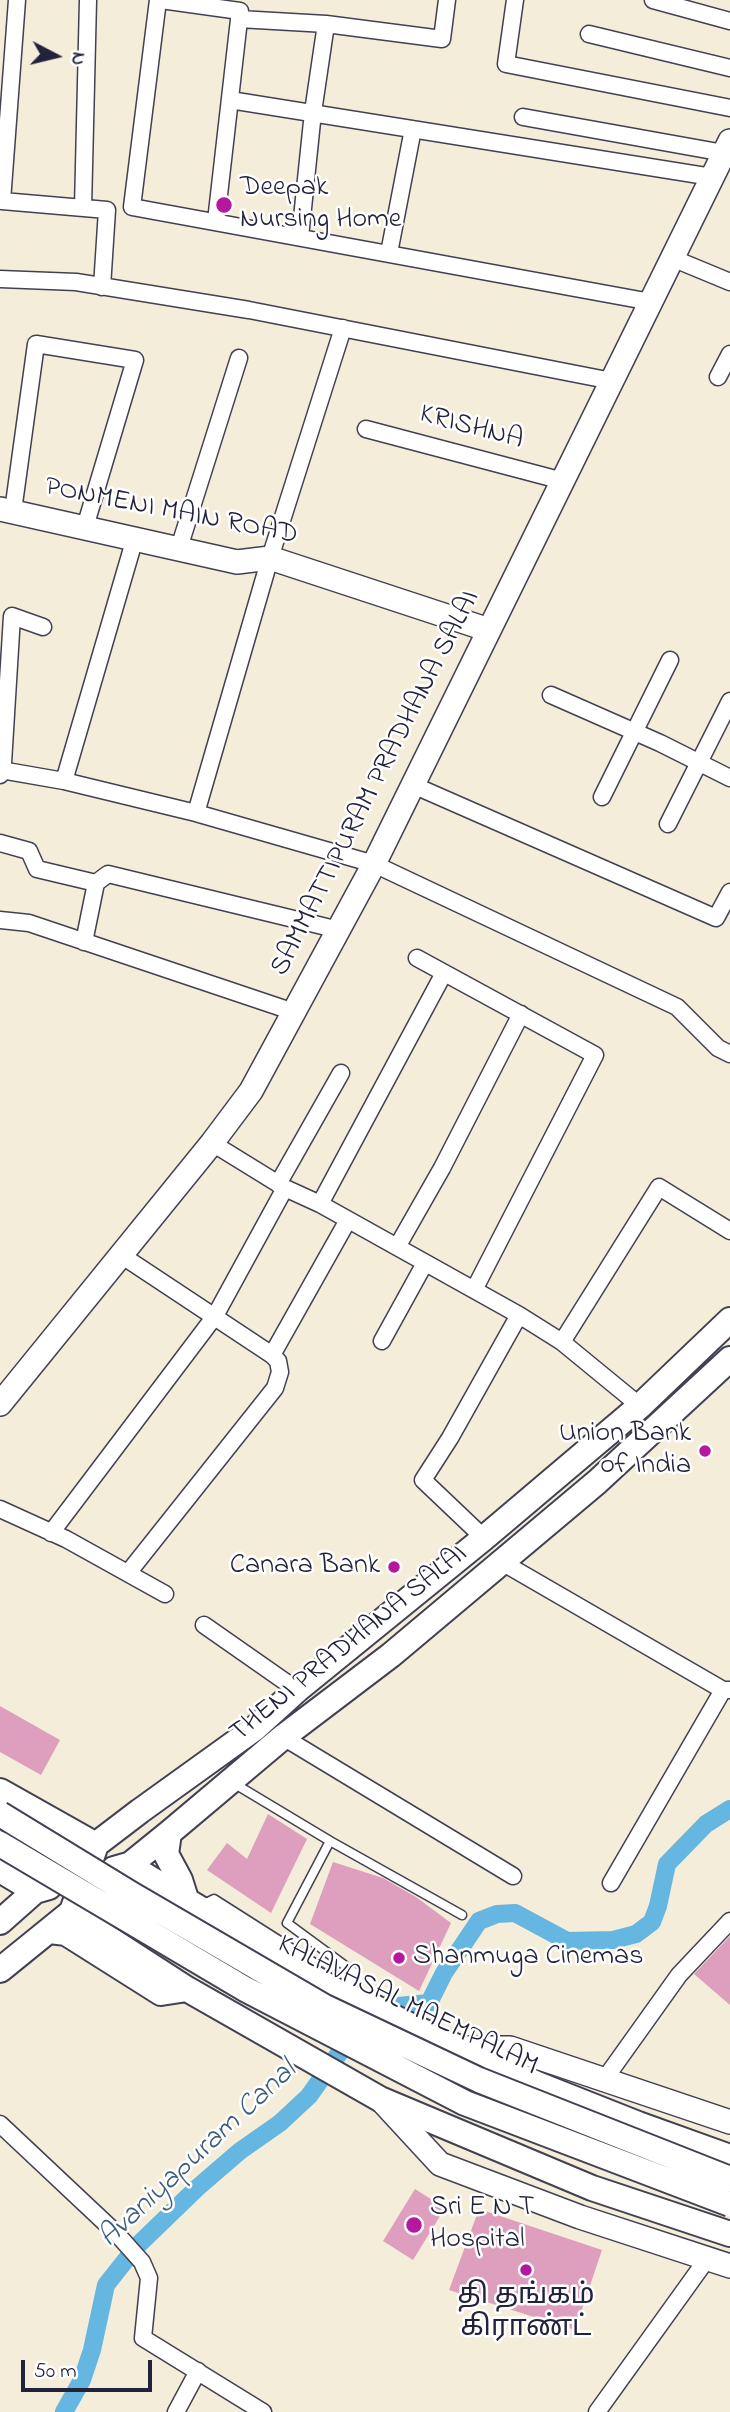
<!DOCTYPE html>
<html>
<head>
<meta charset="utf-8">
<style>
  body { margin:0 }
  #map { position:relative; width:730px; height:2412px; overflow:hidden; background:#f4edd9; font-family:"Indie Flower",sans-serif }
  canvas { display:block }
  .north { position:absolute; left:21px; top:21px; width:70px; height:70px; -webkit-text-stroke:5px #fff; paint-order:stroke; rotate:97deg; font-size:19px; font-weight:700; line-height:28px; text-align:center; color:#22223b }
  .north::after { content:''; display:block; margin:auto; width:24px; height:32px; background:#22223b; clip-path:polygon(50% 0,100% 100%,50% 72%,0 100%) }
  .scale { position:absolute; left:21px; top:2360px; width:131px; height:32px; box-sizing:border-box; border:4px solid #22223b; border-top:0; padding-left:9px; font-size:21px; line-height:24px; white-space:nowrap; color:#22223b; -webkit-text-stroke:5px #fff; paint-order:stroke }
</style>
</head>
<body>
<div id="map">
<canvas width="730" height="2412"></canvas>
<div class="north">N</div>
<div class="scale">50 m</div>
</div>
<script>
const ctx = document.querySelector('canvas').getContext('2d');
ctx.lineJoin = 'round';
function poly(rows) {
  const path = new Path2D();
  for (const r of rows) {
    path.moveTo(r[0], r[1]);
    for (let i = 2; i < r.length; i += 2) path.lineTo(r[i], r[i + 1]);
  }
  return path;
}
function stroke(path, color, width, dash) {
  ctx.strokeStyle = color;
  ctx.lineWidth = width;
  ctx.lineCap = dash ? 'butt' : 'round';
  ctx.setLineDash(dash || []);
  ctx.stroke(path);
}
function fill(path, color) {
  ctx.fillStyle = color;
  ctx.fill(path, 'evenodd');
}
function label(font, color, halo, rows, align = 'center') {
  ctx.font = font + ' "Indie Flower","Noto Sans Tamil",sans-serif';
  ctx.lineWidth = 5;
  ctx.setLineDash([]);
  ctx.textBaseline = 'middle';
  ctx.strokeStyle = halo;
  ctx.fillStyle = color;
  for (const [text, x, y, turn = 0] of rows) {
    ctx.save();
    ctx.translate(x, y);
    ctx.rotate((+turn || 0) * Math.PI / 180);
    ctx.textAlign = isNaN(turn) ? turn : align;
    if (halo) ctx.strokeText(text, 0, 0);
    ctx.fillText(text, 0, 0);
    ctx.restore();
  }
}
const canal = poly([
  [378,2008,429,2003,444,1973,479,1921,497,1914,515,1913,567,1941,613,1940,636,1934,652,1922,658,1906,667,1864,706,1824,730,1809],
  [64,2412,82,2380,92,2350,106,2285,117,2271,137,2246,197,2188,240,2151,280,2123,309,2096,352,2035]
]);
const building = poly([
  [0,1706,60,1740,41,1775,0,1752],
  [268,1814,307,1839,271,1913,207,1870,227,1843,247,1859],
  [333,1862,383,1878,416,1897,451,1923,419,1991,310,1924],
  [730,1936,730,2005,694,1974],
  [415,2189,445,2208,413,2260,383,2241],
  [479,2209,602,2250,575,2330,449,2290]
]);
const lane = poly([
  [235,1784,330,1841,462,1915],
  [330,1841,287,1923,355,1973,342,1992],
  [202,1905,214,1899,313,1962,314,1971]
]);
const street = poly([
  [17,0,2,201,107,210,102,287],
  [158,0,132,207,651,302],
  [161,0,240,11,216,221],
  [515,0,506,64,730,108],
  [653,0,730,21],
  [239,19,326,24],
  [589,34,730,68],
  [230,100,712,177],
  [523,117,724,153],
  [83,208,88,0],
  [300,237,313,112,326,24,442,39,447,0],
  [389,253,413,129],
  [672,258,730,282],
  [0,279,76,282,249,310,612,381],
  [718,377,730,354],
  [366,429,563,481],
  [13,511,36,344,135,360,85,527],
  [179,548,239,358],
  [551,695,660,743,730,778],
  [1,770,64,781,135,538],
  [0,775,3,763,12,616,43,627],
  [64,781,196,813,374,864,677,1007,718,1048,730,1054],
  [413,785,716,918,730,892],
  [602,797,670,660],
  [196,813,270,558,343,328],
  [668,824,730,701],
  [0,843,29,851,37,869,96,883,84,942],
  [96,883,108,874,339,930],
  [0,920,29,923,294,1012],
  [417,958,595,1055,474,1290],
  [212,1143,285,1188,320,1204,519,1315,562,1342,640,1406],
  [278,1184,341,1073],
  [320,1204,444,973],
  [397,1247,442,1168,521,1014],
  [121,1255,272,1355,278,1361,280,1372,275,1388,128,1573],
  [382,1341,425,1263],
  [562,1342,659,1187,730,1231],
  [272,1355,348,1220],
  [0,1509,66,1539,165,1594],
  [51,1533,215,1316,285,1188],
  [484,1538,423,1480,450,1438,519,1315],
  [500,1561,723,1690,730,1690],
  [204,1625,297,1690],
  [283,1737,513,1876],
  [611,1883,723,1690],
  [604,2080,679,1975,730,1921],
  [0,2124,117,2234,142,2262,149,2278,143,2338,263,2412],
  [176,2412,198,2371],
  [597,2412,707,2259]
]);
const secondary = poly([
  [0,509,237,562,270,558,489,630],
  [0,1404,212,1143,251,1091,374,864,730,141],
  [459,2048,510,2048,730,2122],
  [380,2099,440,2164,580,2217,730,2266]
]);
const primary = poly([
  [0,1791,96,1845,91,1859],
  [169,1833,166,1854,180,1880,187,1902],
  [114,1869,128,1865,341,1994,372,2006,409,2025,537,2084,638,2124,730,2157],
  [0,1870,35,1891,49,1887],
  [76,1900,71,1914,187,1989,380,2099,592,2188,730,2234],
  [0,1922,35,1891,140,1811,254,1729,297,1690,484,1538,640,1406,730,1320],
  [50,1931,66,1933,161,1993,187,1989],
  [0,1970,169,1833,283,1737,391,1655,597,1482,730,1359]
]);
const primaryBridge = poly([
  [0,1814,131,1894,325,2007,479,2080,730,2179],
  [0,1844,245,1989,465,2103,730,2204]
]);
const markers = [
  [224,205,9,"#b5179e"],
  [705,1451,7,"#b5179e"],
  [394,1567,7,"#b5179e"],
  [399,1958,7,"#b5179e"],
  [414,2225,9,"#b5179e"],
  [526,2270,7,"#b5179e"]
];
const poiNames = [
  ["Deepak",240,189],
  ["Nursing Home",240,221],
  ["Union Bank",691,1435,"right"],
  ["of India",691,1467,"right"],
  ["Canara Bank",380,1567,"right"],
  ["Shanmuga Cinemas",413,1958],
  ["Sri E N T",430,2209],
  ["Hospital",430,2241],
  ["தி தங்கம்",526,2298,"center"],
  ["கிராண்ட்",526,2330,"center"]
];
const streetNames = [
  ["KRISHNA",471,429,15],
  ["PONMENI MAIN ROAD",171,513,11],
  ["SAMMATTIPURAM PRADHANA SALAI",377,784,-63],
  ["THENI PRADHANA SALAI",350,1645,-39],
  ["KALAVASAL MAEMPALAM",407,2007,26]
];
const waterNames = [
  ["Avaniyapuram Canal",199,2156,-43]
];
stroke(canal, '#65b6e0', 18);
fill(building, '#dd9fbd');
stroke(lane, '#424053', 11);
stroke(street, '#424053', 19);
stroke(secondary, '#424053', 26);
stroke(primary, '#424053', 28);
stroke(lane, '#fff', 8);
stroke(street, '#fff', 16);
stroke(secondary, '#fff', 23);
stroke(primary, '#fff', 24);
stroke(primaryBridge, '#424053', 28, []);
stroke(primaryBridge, '#fff', 24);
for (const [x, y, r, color] of markers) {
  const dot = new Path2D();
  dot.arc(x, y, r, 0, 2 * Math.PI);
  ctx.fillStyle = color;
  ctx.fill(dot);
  stroke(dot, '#fff', 2.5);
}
label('28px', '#22223b', '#fff', poiNames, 'left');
label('28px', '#22223b', '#fff', streetNames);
label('italic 30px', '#3d5d7d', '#fff', waterNames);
</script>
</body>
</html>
